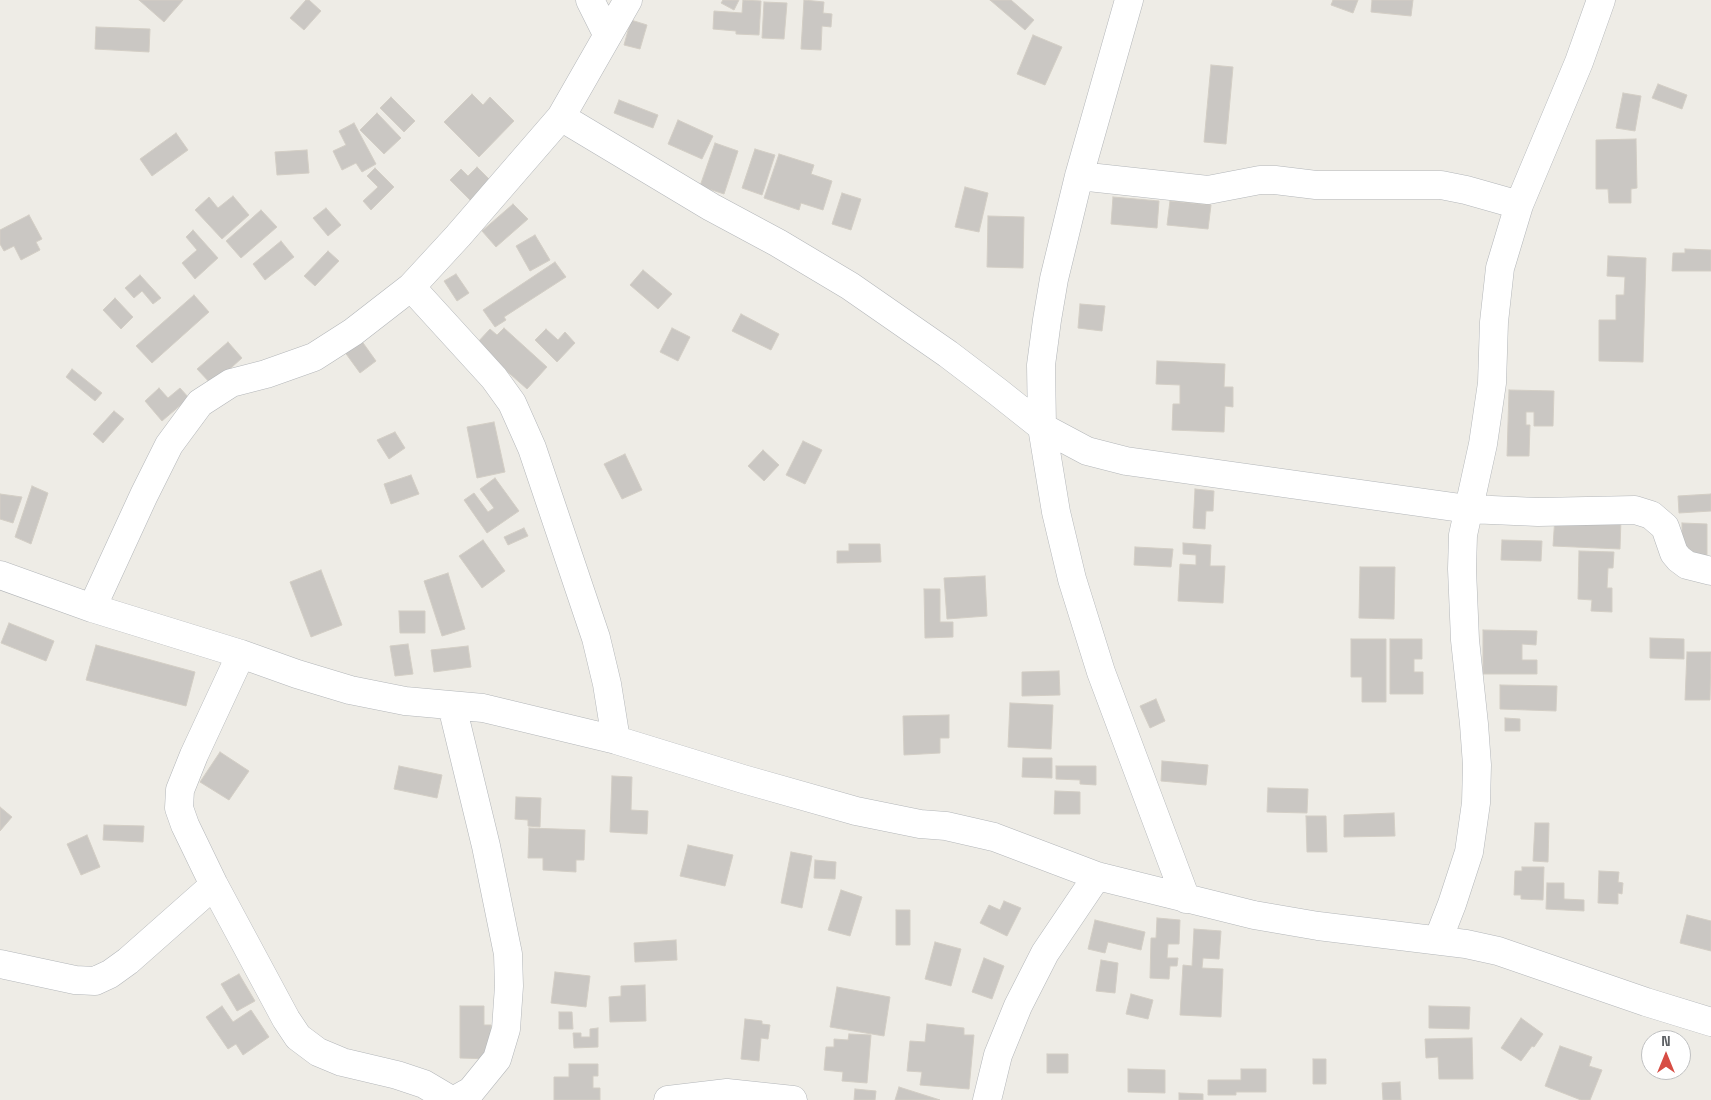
<!DOCTYPE html>
<html>
<head>
<meta charset="utf-8">
<style>
  body { margin:0 }
  #map { position:relative; width:1711px; height:1100px; overflow:hidden; background:#eeece6; font-family:"Space Grotesk",sans-serif }
  canvas { display:block }
  .north { position:absolute; left:1641px; top:1030px; width:50px; height:50px; box-sizing:border-box; background:#fff; border:1px solid #bfc0c1; border-radius:50%; rotate:0deg; font-size:14px; font-weight:700; line-height:20px; text-align:center; color:#5e6165 }
  .north::after { content:''; display:block; margin:auto; width:18px; height:22px; background:#d74d44; clip-path:polygon(50% 0,100% 100%,50% 72%,0 100%) }
</style>
</head>
<body>
<div id="map">
<canvas width="1711" height="1100"></canvas>
<div class="north">N</div>
</div>
<script>
const ctx = document.querySelector('canvas').getContext('2d');
ctx.lineJoin = 'round';
function fill(path, color) {
  ctx.fillStyle = color;
  ctx.fill(path, 'evenodd');
}
function poly(rows) {
  const path = new Path2D();
  for (const r of rows) {
    path.moveTo(r[0], r[1]);
    for (let i = 2; i < r.length; i += 2) path.lineTo(r[i], r[i + 1]);
  }
  return path;
}
function stroke(path, color, width, dash) {
  ctx.strokeStyle = color;
  ctx.lineWidth = width;
  ctx.lineCap = dash ? 'butt' : 'round';
  ctx.setLineDash(dash || []);
  ctx.stroke(path);
}
const building = poly([
  [139,0,183,0,164,22,139,0],
  [306,0,309,0,321,11,304,30,290,18,306,0],
  [723,0,739,0,734,10,721,3,723,0],
  [743,0,761,1,759,35,736,34,736,31,713,29,714,11,742,13,743,0],
  [804,0,824,2,823,13,832,14,831,27,822,26,821,50,801,49,804,0],
  [990,0,1011,0,1034,20,1025,30,990,0],
  [1333,0,1358,0,1353,13,1331,5,1333,0],
  [1372,0,1413,0,1411,16,1371,12,1372,0],
  [764,2,787,3,784,39,762,38,764,2],
  [631,20,647,25,640,49,624,45,631,20],
  [96,27,150,29,149,52,95,49,96,27],
  [1033,35,1062,47,1045,85,1017,74,1033,35],
  [1211,65,1233,67,1226,144,1204,142,1211,65],
  [1658,84,1687,95,1682,109,1652,98,1658,84],
  [1623,93,1641,96,1635,131,1616,128,1623,93],
  [472,94,483,105,490,97,514,121,479,157,444,122,472,94],
  [391,97,415,121,404,132,380,108,391,97],
  [619,100,658,115,653,128,614,113,619,100],
  [377,113,401,138,384,154,360,130,377,113],
  [678,120,713,136,702,159,668,144,678,120],
  [354,123,376,164,362,172,356,163,342,170,333,151,346,145,339,131,354,123],
  [176,133,188,150,152,176,140,159,176,133],
  [1636,139,1637,188,1631,189,1631,203,1609,203,1608,189,1596,189,1596,140,1636,139],
  [715,143,738,151,724,194,700,186,715,143],
  [755,149,775,155,762,195,742,188,755,149],
  [307,150,309,173,277,175,275,152,307,150],
  [779,154,814,165,811,174,832,181,823,210,801,203,799,210,764,198,779,154],
  [477,167,492,182,472,202,450,180,461,169,468,176,477,167],
  [375,168,394,187,371,210,363,201,378,187,367,176,375,168],
  [965,187,988,193,979,232,955,227,965,187],
  [842,193,861,199,851,230,832,224,842,193],
  [233,196,249,215,222,239,195,210,209,197,218,208,233,196],
  [1113,197,1159,201,1157,228,1111,224,1113,197],
  [1170,201,1211,205,1208,229,1167,225,1170,201],
  [513,204,528,219,496,247,482,231,513,204],
  [326,208,341,225,328,236,313,218,326,208],
  [261,210,277,227,241,258,226,241,261,210],
  [29,215,42,239,36,242,40,250,21,260,14,246,4,251,0,244,0,230,29,215],
  [988,216,1024,217,1023,268,987,267,988,216],
  [193,230,218,258,195,279,182,263,197,250,186,237,193,230],
  [535,235,550,260,530,271,516,246,535,235],
  [281,241,294,257,265,280,253,264,281,241],
  [1685,249,1711,250,1711,271,1672,271,1673,253,1685,253,1685,249],
  [328,251,339,261,315,286,304,276,328,251],
  [1608,256,1646,258,1643,362,1599,361,1599,320,1616,320,1616,295,1624,295,1625,277,1607,276,1608,256],
  [555,262,566,277,504,317,506,320,495,327,483,310,555,262],
  [643,270,672,294,658,309,630,285,643,270],
  [456,274,469,293,457,301,444,281,456,274],
  [140,275,161,298,153,304,142,291,134,298,125,288,140,275],
  [194,295,209,312,152,363,136,346,194,295],
  [115,298,133,317,121,329,103,310,115,298],
  [1080,304,1105,306,1102,331,1078,328,1080,304],
  [741,314,779,334,771,350,732,331,741,314],
  [504,328,547,367,527,389,476,344,490,329,497,335,504,328],
  [672,328,690,337,678,361,660,352,672,328],
  [546,329,558,340,565,332,575,343,557,362,535,340,546,329],
  [361,340,376,361,360,373,344,351,361,340],
  [228,342,242,358,212,385,197,369,228,342],
  [1157,361,1225,364,1224,387,1233,387,1233,407,1225,406,1224,432,1172,430,1173,404,1180,404,1180,385,1156,384,1157,361],
  [72,369,102,393,95,401,66,377,72,369],
  [159,388,168,398,180,388,189,398,162,421,145,401,159,388],
  [1509,390,1554,391,1553,426,1534,426,1534,412,1526,412,1526,425,1530,425,1529,456,1507,456,1509,390],
  [114,411,124,419,103,443,93,434,114,411],
  [494,422,505,472,477,478,467,427,494,422],
  [395,432,405,448,389,459,377,440,395,432],
  [803,441,822,450,805,484,786,475,803,441],
  [763,450,779,465,764,481,748,466,763,450],
  [625,454,642,490,622,499,604,464,625,454],
  [411,475,419,494,391,504,384,484,411,475],
  [495,478,519,511,487,533,464,500,474,493,488,512,494,508,480,489,495,478],
  [32,486,48,493,31,544,15,537,32,486],
  [1195,489,1214,491,1213,511,1206,511,1205,529,1193,528,1195,489],
  [0,494,22,497,13,523,0,519,0,494],
  [1711,494,1711,511,1679,513,1678,496,1711,494],
  [1555,516,1621,519,1620,549,1553,546,1555,516],
  [1682,523,1707,524,1707,556,1682,556,1682,523],
  [524,528,528,536,508,545,504,537,524,528],
  [483,540,505,571,482,588,459,556,483,540],
  [1502,540,1542,541,1541,561,1501,560,1502,540],
  [1183,543,1211,545,1210,566,1225,566,1223,603,1178,601,1180,564,1196,565,1196,555,1183,554,1183,543],
  [849,544,880,544,881,562,837,563,837,551,849,551,849,544],
  [1135,547,1173,549,1171,567,1134,565,1135,547],
  [1579,551,1614,552,1613,568,1608,568,1607,588,1612,588,1612,612,1591,611,1592,600,1578,599,1579,551],
  [1360,567,1395,567,1394,619,1359,618,1360,567],
  [321,570,342,625,311,637,290,582,321,570],
  [448,573,465,629,442,636,424,581,448,573],
  [985,576,987,616,947,619,944,578,985,576],
  [924,589,940,589,940,622,953,622,953,637,925,638,924,589],
  [399,611,425,611,425,633,400,633,399,611],
  [9,623,54,641,46,661,1,643,9,623],
  [1483,630,1537,631,1536,645,1522,644,1522,660,1537,660,1537,674,1483,674,1483,630],
  [1650,638,1684,639,1684,659,1650,658,1650,638],
  [1351,639,1386,639,1386,702,1362,702,1362,677,1351,677,1351,639],
  [1390,639,1422,639,1422,659,1414,659,1414,672,1423,672,1423,694,1390,694,1390,639],
  [408,644,413,674,395,676,390,646,408,644],
  [96,645,195,672,186,706,86,680,96,645],
  [468,646,471,667,434,672,431,650,468,646],
  [1687,652,1711,652,1710,700,1685,700,1687,652],
  [1059,671,1060,695,1022,696,1022,672,1059,671],
  [1500,685,1557,686,1556,711,1500,709,1500,685],
  [1156,699,1165,721,1150,728,1140,706,1156,699],
  [1010,703,1053,705,1051,749,1008,747,1010,703],
  [949,715,949,738,940,738,940,753,904,755,903,716,949,715],
  [1505,718,1520,719,1520,731,1505,731,1505,718],
  [220,752,249,771,229,800,200,782,220,752],
  [1023,758,1052,758,1052,778,1022,777,1023,758],
  [1162,761,1208,765,1206,785,1161,781,1162,761],
  [399,766,442,775,437,798,394,789,399,766],
  [1056,766,1096,766,1096,785,1080,784,1080,780,1056,779,1056,766],
  [612,776,632,777,631,810,648,811,647,834,610,832,612,776],
  [1268,788,1308,789,1307,813,1267,812,1268,788],
  [1055,791,1080,792,1080,814,1054,814,1055,791],
  [516,797,541,798,540,827,528,826,528,820,515,819,516,797],
  [0,807,12,817,0,831,0,807],
  [1394,813,1395,836,1344,837,1344,815,1394,813],
  [1306,816,1326,816,1327,852,1307,852,1306,816],
  [1535,823,1549,823,1548,862,1533,861,1535,823],
  [104,825,144,826,143,842,103,840,104,825],
  [529,828,585,830,584,860,576,860,576,872,543,870,543,858,528,858,529,828],
  [87,835,100,867,81,875,67,844,87,835],
  [688,845,733,855,725,886,680,876,688,845],
  [791,852,812,856,802,908,781,903,791,852],
  [815,860,836,862,835,879,814,878,815,860],
  [1522,867,1544,867,1543,900,1521,899,1521,895,1514,895,1515,871,1522,871,1522,867],
  [1599,871,1619,872,1618,882,1623,883,1622,894,1618,893,1618,904,1598,903,1599,871],
  [1547,883,1564,883,1564,899,1584,900,1584,911,1546,909,1547,883],
  [841,890,862,897,850,936,828,930,841,890],
  [1004,901,1021,908,1007,936,980,923,989,905,1000,910,1004,901],
  [896,910,910,910,910,945,896,945,896,910],
  [1687,915,1711,921,1711,951,1680,943,1687,915],
  [1157,918,1180,920,1179,944,1168,944,1167,958,1178,958,1177,966,1170,966,1169,979,1150,978,1151,938,1156,938,1157,918],
  [1095,920,1145,932,1141,950,1108,942,1105,953,1088,949,1095,920],
  [1194,929,1221,931,1219,959,1203,958,1202,968,1223,969,1221,1017,1180,1015,1183,965,1192,966,1194,929],
  [676,940,677,960,635,962,634,943,676,940],
  [935,942,961,949,951,986,925,979,935,942],
  [984,958,1004,966,992,999,972,992,984,958],
  [1101,960,1118,963,1115,993,1096,991,1101,960],
  [555,972,590,976,586,1007,551,1003,555,972],
  [239,974,255,1001,237,1011,221,984,239,974],
  [645,985,646,1021,610,1022,609,997,621,996,621,986,645,985],
  [837,987,890,997,884,1036,830,1027,837,987],
  [1131,994,1153,1000,1148,1019,1126,1014,1131,994],
  [222,1006,233,1022,251,1010,269,1037,243,1055,236,1044,228,1049,206,1017,222,1006],
  [460,1006,484,1006,484,1025,491,1025,491,1059,460,1058,460,1006],
  [1429,1006,1470,1007,1469,1029,1429,1028,1429,1006],
  [559,1012,572,1012,573,1029,559,1029,559,1012],
  [1521,1018,1543,1034,1534,1047,1532,1046,1521,1061,1501,1048,1521,1018],
  [745,1019,762,1021,762,1024,770,1025,768,1039,761,1038,759,1061,741,1059,745,1019],
  [927,1024,964,1028,964,1035,974,1035,969,1089,920,1085,922,1072,907,1071,910,1041,925,1042,927,1024],
  [598,1028,598,1047,574,1048,573,1033,581,1033,581,1037,590,1037,590,1029,598,1028],
  [849,1034,871,1035,867,1083,842,1081,843,1072,824,1070,826,1047,834,1047,834,1039,848,1040,849,1034],
  [1472,1038,1473,1079,1439,1079,1438,1057,1426,1058,1425,1039,1472,1038],
  [1560,1046,1592,1057,1589,1066,1602,1070,1590,1100,1581,1100,1545,1086,1560,1046],
  [1047,1054,1068,1054,1068,1073,1047,1073,1047,1054],
  [1313,1059,1326,1059,1326,1084,1313,1084,1313,1059],
  [569,1064,598,1064,598,1076,593,1076,593,1088,600,1088,600,1100,554,1100,554,1077,569,1077,569,1064],
  [1128,1069,1165,1070,1165,1093,1128,1092,1128,1069],
  [1241,1069,1266,1069,1266,1092,1236,1092,1236,1095,1208,1095,1208,1080,1241,1080,1241,1069],
  [1400,1082,1401,1100,1383,1100,1382,1083,1400,1082],
  [899,1087,940,1100,895,1100,899,1087],
  [855,1089,876,1091,875,1100,854,1100,855,1089],
  [1179,1093,1203,1094,1203,1100,1179,1100,1179,1093]
]);
const minor = poly([
  [590,0,607,34],
  [1129,0,1079,176,1054,279,1047,320,1041,365,1042,427,1056,512,1072,579,1101,672,1186,899],
  [561,117,711,207,778,243,850,286,948,354,998,392,1042,427,1087,451,1126,461,1468,509,1538,512,1635,510,1651,515,1665,527,1674,553,1679,559,1687,565,1711,571],
  [1079,176,1208,190,1260,180,1275,180,1316,185,1441,185,1466,190,1519,205],
  [411,287,494,378,512,403,532,448,596,638,607,684,616,740],
  [0,575,92,608,241,654,297,674,350,690,405,701,483,708,616,740,743,779,856,811,920,824,946,826,994,837,1097,876,1254,915,1318,926,1466,944,1498,951,1646,1002,1711,1022],
  [92,608,144,495,169,445,200,403,231,383,266,374,314,357,353,332,411,287,458,236,561,117,628,0],
  [241,654,194,755,180,790,179,808,185,825,214,885,286,1019,298,1037,318,1052,342,1062,397,1075,424,1084,451,1100],
  [452,706,486,846,508,954,509,986,506,1029,497,1059,471,1091,455,1100],
  [1438,940,1452,904,1469,852,1476,803,1477,765,1474,724,1465,640,1462,569,1463,535,1483,444,1492,383,1494,322,1500,268,1519,205,1579,62,1601,0],
  [0,964,75,980,95,981,110,974,128,961,214,885],
  [668,1100,727,1093,793,1100],
  [987,1100,998,1055,1018,1006,1045,953,1097,876]
]);
fill(building, '#cac7c3');
stroke(building, '#d3cec5', 1);
stroke(minor, '#b3b6b9', 29);
stroke(minor, '#fff', 28);
</script>
</body>
</html>
